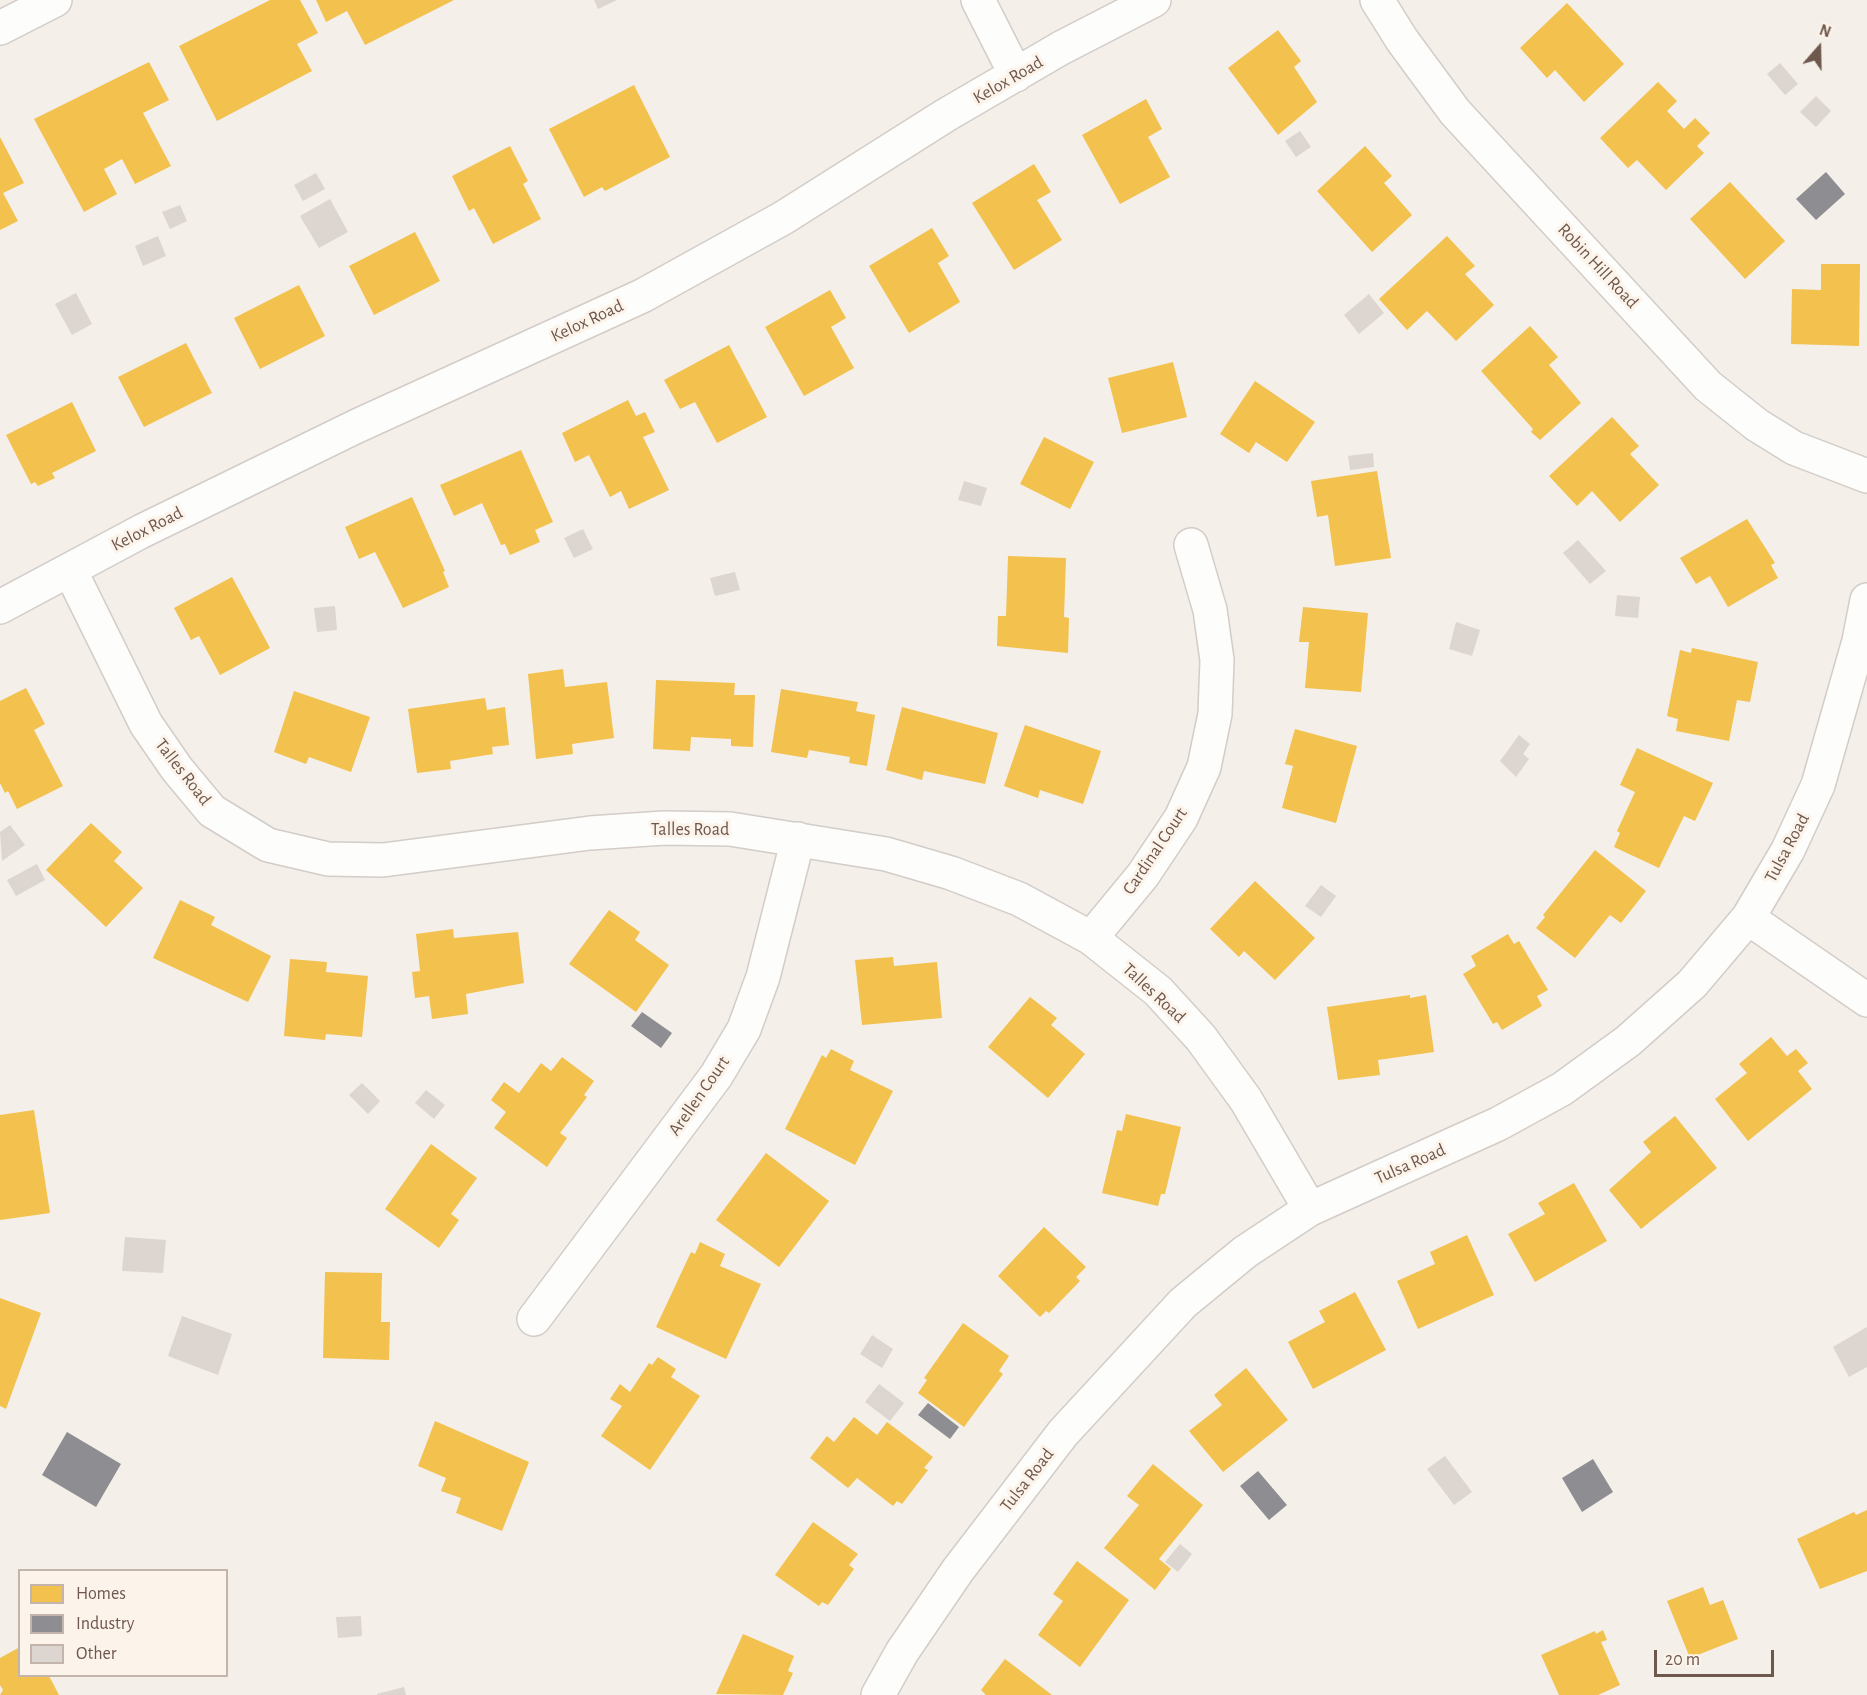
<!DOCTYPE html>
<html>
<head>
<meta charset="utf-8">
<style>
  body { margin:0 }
  #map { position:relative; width:1867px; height:1695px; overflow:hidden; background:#f4efe9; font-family:"Alegreya Sans",sans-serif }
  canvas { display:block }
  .legend { position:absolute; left:18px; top:1569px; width:210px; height:108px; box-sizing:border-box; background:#fcf4ea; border:2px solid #c3b5ab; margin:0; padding:8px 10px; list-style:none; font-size:18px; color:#6e574d }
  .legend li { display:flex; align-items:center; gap:12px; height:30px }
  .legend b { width:30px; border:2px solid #c3b5ab }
  .north { position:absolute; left:1789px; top:18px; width:60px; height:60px; -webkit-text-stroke:4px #fcf4ea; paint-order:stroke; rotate:20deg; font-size:16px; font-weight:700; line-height:24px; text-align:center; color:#6e574d }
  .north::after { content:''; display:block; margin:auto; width:21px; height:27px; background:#6e574d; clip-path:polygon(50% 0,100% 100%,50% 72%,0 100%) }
  .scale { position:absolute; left:1654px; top:1650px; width:120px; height:27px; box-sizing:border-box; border:3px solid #6e574d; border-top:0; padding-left:8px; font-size:18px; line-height:21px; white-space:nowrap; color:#6e574d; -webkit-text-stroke:4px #fcf4ea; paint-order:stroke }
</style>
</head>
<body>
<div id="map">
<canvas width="1867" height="1695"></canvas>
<ul class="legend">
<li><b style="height:16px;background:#f2c14e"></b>Homes</li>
<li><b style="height:16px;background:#8d8d92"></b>Industry</li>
<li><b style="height:16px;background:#ddd5cf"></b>Other</li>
</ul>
<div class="north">N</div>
<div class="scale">20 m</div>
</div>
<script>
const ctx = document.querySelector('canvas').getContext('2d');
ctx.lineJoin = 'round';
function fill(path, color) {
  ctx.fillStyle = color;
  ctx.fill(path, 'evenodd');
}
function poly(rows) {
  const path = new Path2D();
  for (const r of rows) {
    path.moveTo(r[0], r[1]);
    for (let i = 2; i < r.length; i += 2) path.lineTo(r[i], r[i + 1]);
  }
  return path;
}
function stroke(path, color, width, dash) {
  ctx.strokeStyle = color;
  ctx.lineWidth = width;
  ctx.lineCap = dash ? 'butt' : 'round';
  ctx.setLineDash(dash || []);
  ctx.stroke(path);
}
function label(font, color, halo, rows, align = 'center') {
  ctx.font = font + ' "Alegreya Sans",sans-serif';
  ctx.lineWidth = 6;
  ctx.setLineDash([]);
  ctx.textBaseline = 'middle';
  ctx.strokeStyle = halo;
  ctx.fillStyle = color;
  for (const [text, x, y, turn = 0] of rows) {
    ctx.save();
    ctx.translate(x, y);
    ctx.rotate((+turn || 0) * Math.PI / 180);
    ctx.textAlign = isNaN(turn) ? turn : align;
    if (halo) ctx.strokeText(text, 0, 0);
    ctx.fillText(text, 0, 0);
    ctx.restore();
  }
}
const homes = poly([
  [270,0,300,0,318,33,297,44,312,71,217,121,179,46],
  [316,0,454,0,365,45,347,11,326,22],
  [1567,3,1624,64,1584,102,1555,70,1547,78,1520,48],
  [1278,30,1301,61,1294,67,1317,102,1278,135,1228,68],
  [149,62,169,100,143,113,171,166,135,184,122,159,104,169,117,194,84,212,34,119],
  [1658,82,1677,101,1667,111,1684,129,1695,118,1710,133,1697,146,1704,153,1666,190,1637,160,1628,168,1600,138],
  [634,85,670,157,605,191,602,187,584,197,549,129],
  [1146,99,1162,129,1148,137,1170,177,1120,204,1082,135],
  [0,137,24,183,3,193,18,221,0,230],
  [510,146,528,181,523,184,541,219,493,244,474,208,469,211,452,176],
  [1365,146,1392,176,1384,183,1412,215,1372,252,1317,191],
  [1034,164,1051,192,1037,200,1062,240,1014,270,972,203],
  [1730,182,1785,241,1745,279,1690,219],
  [932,228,949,256,938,263,960,302,909,333,869,266],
  [415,232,440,281,374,315,349,266],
  [1447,236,1475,266,1465,274,1494,305,1456,341,1427,311,1407,330,1379,299],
  [1821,264,1860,264,1859,346,1791,344,1792,289,1821,290],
  [299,285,325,336,260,369,234,318],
  [830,290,846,318,831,327,854,368,804,396,765,327],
  [1530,326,1558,357,1549,365,1581,403,1540,440,1531,432,1533,429,1481,371],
  [186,343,212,393,144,427,118,377],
  [729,345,767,417,717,443,695,402,680,409,664,380],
  [1173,362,1187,417,1122,433,1108,378],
  [1255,381,1315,422,1287,462,1256,442,1249,453,1220,434],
  [628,400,636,416,645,412,655,432,643,437,669,490,629,509,621,491,610,497,589,455,575,462,562,433],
  [72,402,96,451,52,473,55,478,38,486,35,482,31,484,6,435],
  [1612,417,1639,446,1630,454,1659,485,1620,522,1592,491,1577,506,1549,476],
  [1044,437,1094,462,1070,509,1020,484],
  [521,450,553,522,535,530,540,542,510,555,505,544,501,545,482,503,454,516,440,485],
  [1377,471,1391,558,1335,566,1328,515,1317,517,1311,481],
  [412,497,445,571,443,572,449,587,403,608,375,552,359,559,345,527],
  [1747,519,1775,563,1771,565,1778,578,1728,607,1710,576,1696,584,1680,558],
  [1008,556,1066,558,1064,617,1069,618,1068,653,997,646,998,616,1006,616],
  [232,577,270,648,220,675,199,636,191,640,174,608],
  [1303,607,1368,613,1361,692,1305,688,1309,642,1299,642],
  [1692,648,1758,662,1750,702,1737,700,1729,741,1676,731,1678,719,1667,716,1680,650,1691,653],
  [563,669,565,687,607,682,614,738,572,744,573,754,536,759,528,674],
  [656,680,735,683,734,695,755,695,753,747,731,746,731,739,691,737,690,751,653,749],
  [26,688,45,724,34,730,63,786,17,809,8,791,5,793,0,783,0,701],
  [781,689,858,702,856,711,875,715,867,766,849,763,850,757,809,750,807,758,771,752],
  [294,691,370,717,351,772,309,757,306,764,274,752],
  [485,698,487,710,505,707,509,745,492,747,493,754,450,761,451,769,417,773,408,709],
  [902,707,998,733,985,784,924,771,922,780,886,770],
  [1025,725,1101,751,1083,804,1040,790,1038,798,1004,786],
  [1295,729,1357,746,1336,823,1282,808,1293,766,1285,764],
  [1637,748,1713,783,1695,821,1684,816,1659,868,1614,847,1620,833,1617,831,1635,792,1620,785],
  [91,823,122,852,114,861,143,888,106,927,46,870],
  [1595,850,1646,891,1621,923,1610,915,1575,958,1536,928,1545,917,1543,915],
  [1255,881,1315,938,1275,980,1244,951,1239,957,1210,929],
  [180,900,215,917,211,925,271,956,248,1002,153,958],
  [609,910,640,932,635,940,669,965,636,1012,569,964],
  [453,929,454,938,518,932,524,983,466,994,468,1014,432,1019,429,996,415,998,412,972,420,971,416,934],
  [1508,934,1514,944,1519,941,1548,990,1537,996,1542,1006,1502,1030,1497,1022,1493,1024,1463,974,1476,966,1471,956],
  [893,957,894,966,937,962,942,1018,862,1025,855,960],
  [290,959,327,962,326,972,368,976,362,1037,326,1034,325,1040,284,1036],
  [1410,995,1410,998,1426,995,1434,1052,1378,1060,1380,1075,1338,1080,1327,1007],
  [1030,997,1057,1018,1051,1025,1085,1054,1048,1098,988,1047],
  [1771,1037,1787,1056,1796,1049,1808,1063,1798,1071,1812,1089,1748,1141,1715,1099,1747,1073,1739,1064],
  [831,1049,854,1061,850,1070,893,1091,855,1165,785,1129,822,1055,826,1058],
  [562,1057,594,1081,584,1095,587,1097,560,1133,567,1138,547,1167,494,1128,506,1112,491,1100,504,1082,519,1093,541,1063,551,1071],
  [34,1110,50,1213,0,1220,0,1115],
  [1126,1114,1181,1127,1165,1194,1161,1194,1158,1206,1102,1193,1117,1130,1122,1131],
  [1675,1116,1717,1168,1641,1229,1609,1190,1651,1152,1643,1142],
  [431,1144,477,1178,451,1214,459,1220,439,1248,385,1209],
  [766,1153,829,1201,779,1267,716,1220],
  [1574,1183,1607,1241,1535,1282,1508,1234,1545,1214,1538,1203],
  [1044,1227,1086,1267,1076,1277,1080,1281,1049,1313,1046,1311,1040,1317,998,1276],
  [1467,1235,1494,1295,1418,1329,1397,1281,1435,1264,1430,1252],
  [700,1242,725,1254,720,1266,761,1284,726,1359,656,1327,691,1252,695,1254],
  [325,1272,382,1273,381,1322,390,1322,389,1360,323,1358],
  [1355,1292,1386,1350,1313,1389,1288,1342,1325,1322,1319,1311],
  [0,1298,41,1313,6,1409,0,1406],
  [963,1323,1009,1356,999,1371,1003,1374,964,1427,918,1393,927,1380,924,1378],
  [658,1357,676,1369,671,1377,700,1396,650,1470,601,1436,622,1406,610,1399,620,1384,630,1392,649,1363,652,1365],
  [1246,1368,1288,1420,1223,1472,1189,1431,1222,1405,1214,1395],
  [854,1417,877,1435,887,1422,933,1457,924,1468,928,1470,902,1504,897,1501,893,1506,857,1478,848,1488,810,1458,827,1436,834,1442],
  [435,1421,529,1462,502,1531,456,1513,461,1498,441,1491,446,1478,418,1466],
  [1153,1464,1203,1505,1159,1559,1171,1569,1155,1590,1104,1548,1139,1505,1127,1496],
  [1867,1510,1867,1571,1820,1589,1797,1539,1854,1512,1856,1515],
  [813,1522,858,1554,849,1565,854,1569,828,1605,822,1602,819,1606,775,1575],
  [1077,1561,1129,1600,1080,1667,1038,1635,1063,1601,1053,1594],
  [1703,1587,1710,1605,1723,1600,1738,1639,1690,1658,1667,1601],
  [1603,1630,1607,1640,1601,1642,1620,1685,1598,1695,1559,1695,1541,1655,1595,1631,1596,1634],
  [743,1634,794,1656,788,1671,793,1673,783,1695,716,1694],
  [20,1647,20,1676,49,1676,59,1695,0,1695,3,1690,0,1685,0,1658],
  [1005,1659,1052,1695,986,1695,981,1690]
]);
const industry = poly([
  [1826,172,1845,194,1816,220,1796,199],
  [642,1012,672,1033,661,1048,631,1026],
  [928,1403,959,1427,950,1439,918,1415],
  [67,1432,121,1464,96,1507,42,1475],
  [1593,1459,1613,1492,1582,1512,1562,1478],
  [1258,1471,1287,1505,1269,1520,1240,1486]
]);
const building = poly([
  [594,0,617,0,598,9],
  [1780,63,1798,84,1785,95,1767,74],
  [1816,96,1831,111,1816,127,1800,112],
  [1300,131,1311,147,1296,157,1285,141],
  [316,173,325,189,303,201,294,185],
  [330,199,348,232,319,248,300,216],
  [180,205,187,221,170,229,162,212],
  [158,236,166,256,143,266,135,246],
  [76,293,92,324,72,335,55,304],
  [1369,294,1384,313,1359,334,1344,315],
  [1373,453,1374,467,1350,470,1348,456],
  [964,481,987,488,981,506,958,500],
  [583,529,593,549,574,558,564,538],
  [1578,540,1606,571,1590,584,1563,553],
  [735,572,740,590,715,596,710,578],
  [1617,595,1640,597,1638,618,1615,616],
  [335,606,337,630,317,632,314,608],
  [1456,622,1480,630,1472,656,1449,649],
  [1519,735,1530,744,1523,754,1529,759,1516,777,1500,761],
  [10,825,25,845,2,861,0,832],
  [37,864,45,880,16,896,7,880],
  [1321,885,1336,896,1321,917,1305,906],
  [362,1083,380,1101,368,1114,349,1095],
  [426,1090,445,1105,434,1119,415,1103],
  [125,1237,166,1240,163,1273,122,1271],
  [182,1316,232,1334,218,1375,168,1356],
  [1867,1327,1867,1367,1849,1377,1833,1347],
  [872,1335,893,1349,882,1368,860,1354],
  [879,1384,904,1403,890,1421,865,1402],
  [1445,1456,1472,1492,1454,1505,1427,1469],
  [1180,1544,1192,1554,1178,1572,1165,1562],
  [361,1616,362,1636,338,1638,336,1617],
  [404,1687,406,1695,377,1695,377,1694]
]);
const minor = poly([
  [978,0,1016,75],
  [1377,0,1402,40,1455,112,1708,386,1757,425,1794,448,1867,476],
  [0,28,55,0],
  [70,570,146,724,177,769,212,811,268,845,328,859,383,860,590,833,664,828,730,829,886,854,951,873,1019,899,1091,938,1158,991,1201,1038,1246,1100,1310,1209],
  [0,607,142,531,357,426,642,296,783,218,946,115,1061,48,1154,0],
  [1748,918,1867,1000],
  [1091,938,1143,875,1181,818,1204,767,1215,714,1217,660,1210,610,1191,545],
  [534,1319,716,1076,744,1029,763,977,798,839],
  [878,1695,902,1652,958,1570,1063,1433,1183,1303,1245,1252,1310,1209,1498,1124,1562,1089,1628,1041,1692,984,1748,918,1788,850,1818,785,1859,641,1867,600]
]);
const streetNames = [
  ["Kelox Road",1008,80,-30],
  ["Robin Hill Road",1598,266,47],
  ["Kelox Road",587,321,-25],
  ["Kelox Road",147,529,-27],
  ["Talles Road",183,772,52],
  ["Talles Road",690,830],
  ["Tulsa Road",1787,848,-62],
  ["Cardinal Court",1155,851,-56],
  ["Talles Road",1154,993,43],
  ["Arellen Court",699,1096,-55],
  ["Tulsa Road",1410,1164,-24],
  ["Tulsa Road",1027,1480,-52]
];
fill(homes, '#f2c14e');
fill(industry, '#8d8d92');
fill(building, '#ddd5cf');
stroke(minor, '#d3ccc7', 36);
stroke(minor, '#fdfdfc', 33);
label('18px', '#6e574d', '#fcf4ea', streetNames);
</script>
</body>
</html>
